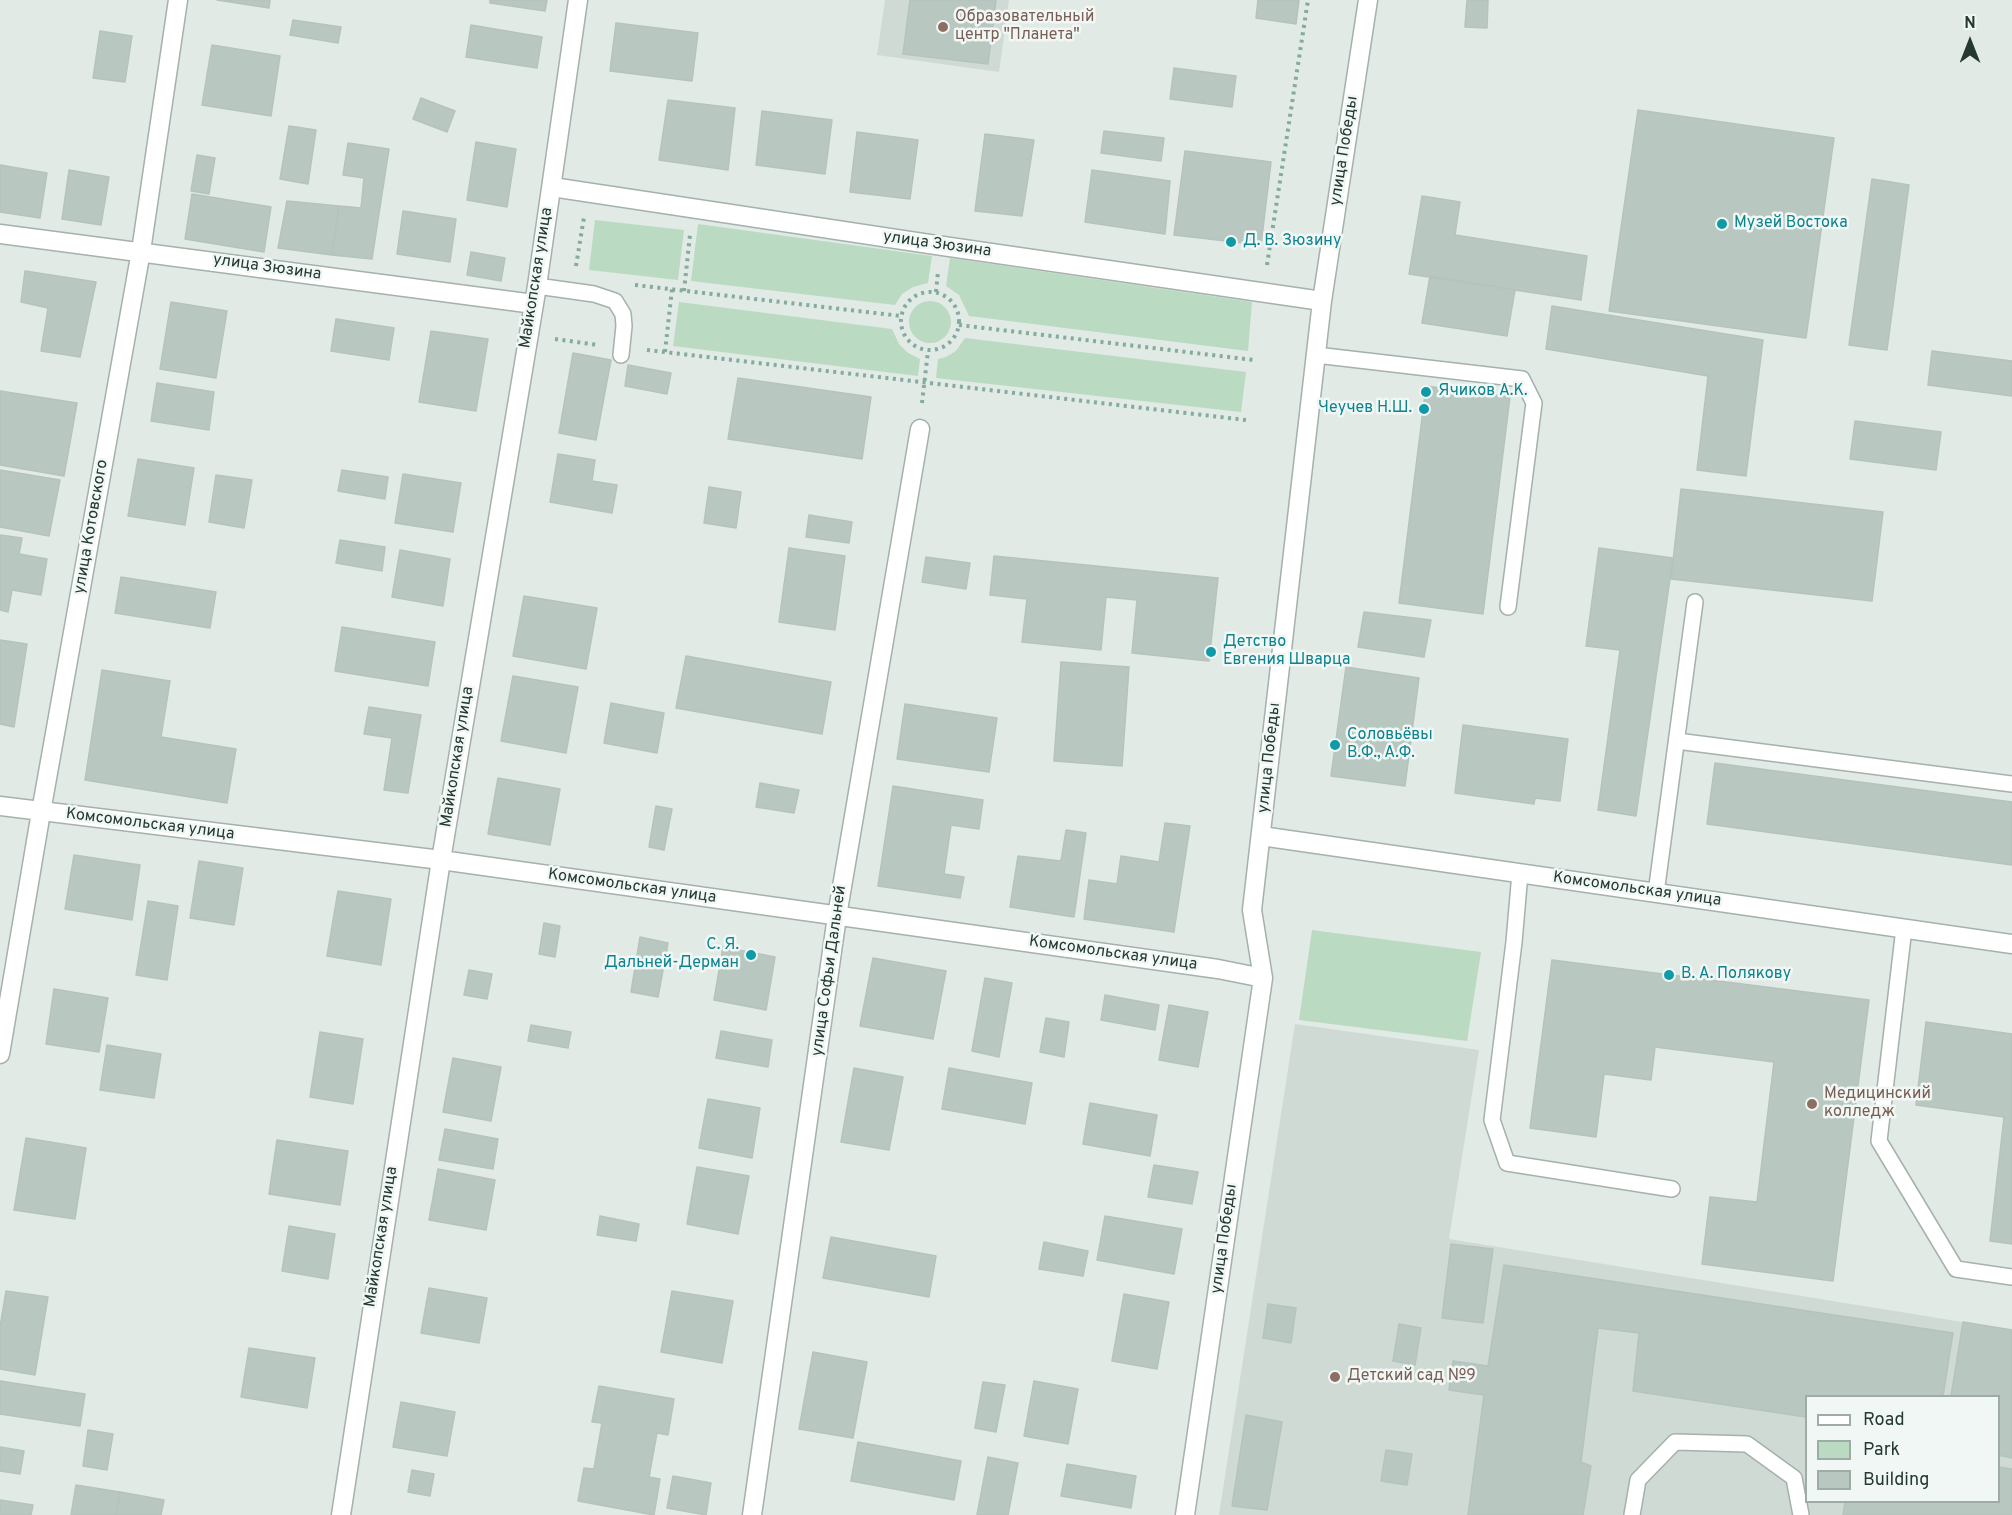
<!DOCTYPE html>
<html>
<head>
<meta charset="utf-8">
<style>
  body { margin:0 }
  #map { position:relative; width:2012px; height:1515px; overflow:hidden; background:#e1eae5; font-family:Overpass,sans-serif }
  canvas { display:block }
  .legend { position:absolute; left:1805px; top:1395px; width:195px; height:108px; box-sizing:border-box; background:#f1f7f4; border:2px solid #9faba6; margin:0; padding:8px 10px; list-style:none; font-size:18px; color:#233932 }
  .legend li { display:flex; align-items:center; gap:12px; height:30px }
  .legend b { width:30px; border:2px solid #9faba6 }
  .north { position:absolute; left:1940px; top:12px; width:60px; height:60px; -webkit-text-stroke:4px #f1f7f4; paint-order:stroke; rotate:0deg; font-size:16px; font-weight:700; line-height:24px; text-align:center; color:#233932 }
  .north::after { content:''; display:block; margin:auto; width:21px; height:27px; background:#233932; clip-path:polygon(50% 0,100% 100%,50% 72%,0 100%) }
</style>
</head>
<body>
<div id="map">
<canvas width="2012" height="1515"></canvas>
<ul class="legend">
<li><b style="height:8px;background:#fff"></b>Road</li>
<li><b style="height:16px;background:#bbdac2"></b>Park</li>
<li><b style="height:16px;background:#b9c7c1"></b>Building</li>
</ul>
<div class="north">N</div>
</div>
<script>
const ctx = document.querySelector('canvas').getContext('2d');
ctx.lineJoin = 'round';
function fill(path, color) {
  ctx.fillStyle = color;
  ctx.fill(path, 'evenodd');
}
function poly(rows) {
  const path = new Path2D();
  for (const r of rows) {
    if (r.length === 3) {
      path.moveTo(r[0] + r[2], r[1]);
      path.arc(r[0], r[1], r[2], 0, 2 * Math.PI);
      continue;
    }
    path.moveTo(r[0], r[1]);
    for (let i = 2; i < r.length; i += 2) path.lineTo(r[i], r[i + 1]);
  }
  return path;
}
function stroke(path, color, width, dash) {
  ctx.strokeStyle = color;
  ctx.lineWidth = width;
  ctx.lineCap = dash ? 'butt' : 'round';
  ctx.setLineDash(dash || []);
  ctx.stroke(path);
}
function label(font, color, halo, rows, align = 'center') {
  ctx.font = font + ' Overpass,sans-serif';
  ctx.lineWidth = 5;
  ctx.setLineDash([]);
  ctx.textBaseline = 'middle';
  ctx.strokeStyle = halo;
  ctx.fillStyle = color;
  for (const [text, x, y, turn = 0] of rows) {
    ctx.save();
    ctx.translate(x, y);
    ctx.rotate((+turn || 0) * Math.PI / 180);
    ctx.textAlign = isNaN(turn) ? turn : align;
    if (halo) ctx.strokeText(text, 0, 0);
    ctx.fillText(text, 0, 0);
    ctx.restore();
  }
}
const built = poly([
  [885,0,1009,0,999,72,877,55],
  [1295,1024,1479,1050,1449,1239,2012,1330,2012,1515,1219,1515],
  [1806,1396,1998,1396,1998,1502,1806,1502]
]);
const green = poly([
  [595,220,684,230,678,280,589,270],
  [698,224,932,256,928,283,913,287,902,294,895,305,691,281],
  [950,258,1252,302,1248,351,969,316,959,295,946,286],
  [930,322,21],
  [679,302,892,329,899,344,908,353,920,359,918,376,673,346],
  [965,338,1246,372,1241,412,936,378,938,359,946,357,956,351],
  [1312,930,1481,952,1467,1041,1299,1020]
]);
const building = poly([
  [217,0,270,0,269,8,217,0],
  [490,0,547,0,545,11,490,3,490,0],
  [910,0,996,0,988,64,903,54,910,0],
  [1258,0,1299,0,1296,24,1256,18,1258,0],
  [1467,0,1488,0,1487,28,1465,27,1467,0],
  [293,20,341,27,338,43,290,35,293,20],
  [616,23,698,33,692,81,610,71,616,23],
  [471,25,542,37,537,68,466,57,471,25],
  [100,31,132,36,125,82,93,78,100,31],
  [212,45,280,56,271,116,202,105,212,45],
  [1174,68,1236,76,1232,107,1170,99,1174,68],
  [421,98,455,111,447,132,413,119,421,98],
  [668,100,735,108,728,170,659,160,668,100],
  [1638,110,1834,138,1806,338,1609,311,1638,110],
  [762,111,832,120,825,174,756,165,762,111],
  [289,126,316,130,308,184,280,179,289,126],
  [1104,131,1164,138,1161,161,1101,153,1104,131],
  [857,132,918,140,910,199,850,192,857,132],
  [985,134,1034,140,1022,216,975,211,985,134],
  [476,142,516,149,507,207,467,200,476,142],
  [348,143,389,149,372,259,332,255,339,206,361,208,364,178,343,175,348,143],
  [1185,151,1271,162,1261,245,1174,235,1185,151],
  [197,155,215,158,209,194,191,191,197,155],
  [0,165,47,173,40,218,0,212,0,165],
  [69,170,109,177,101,225,62,219,69,170],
  [1092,170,1170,181,1165,234,1085,222,1092,170],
  [1872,179,1909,185,1887,350,1849,345,1872,179],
  [192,194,271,207,264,252,185,239,192,194],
  [1422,196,1460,202,1455,235,1587,256,1581,300,1409,274,1422,196],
  [287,201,339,206,332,255,278,248,287,201],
  [403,211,456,219,450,262,397,254,403,211],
  [471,252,505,258,501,281,467,275,471,252],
  [25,271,96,282,80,357,41,351,48,308,21,302,25,271],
  [1430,276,1515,290,1507,336,1422,323,1430,276],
  [171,302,227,311,216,378,160,369,171,302],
  [1552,306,1763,340,1746,476,1697,470,1708,376,1546,349,1552,306],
  [336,319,394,328,389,360,331,351,336,319],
  [431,331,488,339,476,411,419,402,431,331],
  [1932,351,2012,361,2012,396,1928,385,1932,351],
  [573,353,611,360,596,440,559,433,573,353],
  [628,365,671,373,667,394,625,386,628,365],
  [738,378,871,397,862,459,728,439,738,378],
  [157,383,214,392,209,430,151,421,157,383],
  [1426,386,1510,397,1483,614,1399,603,1426,386],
  [0,391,77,403,64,476,0,465,0,391],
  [1855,421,1941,432,1936,470,1850,459,1855,421],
  [558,454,595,460,592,481,617,485,612,513,550,502,558,454],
  [138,459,194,468,185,525,128,516,138,459],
  [0,470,60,480,49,536,0,527,0,470],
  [342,470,388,477,385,499,338,491,342,470],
  [403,474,461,483,453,532,395,523,403,474],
  [216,475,252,480,244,528,209,522,216,475],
  [709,487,741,492,736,528,704,523,709,487],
  [1681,489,1883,512,1872,601,1671,579,1681,489],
  [809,515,852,522,849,543,806,537,809,515],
  [0,535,22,538,19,554,47,559,41,595,12,590,8,612,0,610,0,535],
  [340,540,385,547,382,571,336,563,340,540],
  [789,548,845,556,835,630,779,622,789,548],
  [1599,548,1673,558,1636,816,1598,810,1620,650,1586,646,1599,548],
  [400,550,450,559,443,606,392,597,400,550],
  [994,556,1218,578,1209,661,1132,653,1137,600,1106,597,1101,650,1022,642,1027,599,990,595,994,556],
  [926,557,970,563,966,589,922,582,926,557],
  [121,577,216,592,210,628,115,613,121,577],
  [524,596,597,608,586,669,513,656,524,596],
  [1364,612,1431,620,1424,657,1358,647,1364,612],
  [342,627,435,642,428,686,335,671,342,627],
  [0,640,27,644,14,727,0,724,0,640],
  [686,656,831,682,822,734,676,708,686,656],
  [1061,662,1129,667,1122,766,1054,761,1061,662],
  [1346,667,1419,678,1405,786,1331,776,1346,667],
  [102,670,170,681,161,737,236,749,227,803,85,780,102,670],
  [513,676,578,687,566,753,501,741,513,676],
  [611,703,664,713,657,753,604,743,611,703],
  [905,704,997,718,989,772,897,759,905,704],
  [369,707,421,715,408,793,384,790,392,738,364,734,369,707],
  [1463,725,1568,739,1560,801,1535,798,1534,804,1455,793,1463,725],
  [1715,763,2012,802,2012,865,1707,824,1715,763],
  [498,778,560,789,550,845,488,834,498,778],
  [760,783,799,790,794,813,756,807,760,783],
  [893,786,983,800,979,829,951,825,944,874,964,877,960,898,878,886,893,786],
  [656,806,672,809,664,850,649,847,656,806],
  [1165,823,1190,826,1174,932,1084,919,1089,880,1117,884,1121,856,1159,862,1165,823],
  [1066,830,1086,833,1074,917,1010,907,1018,856,1061,861,1066,830],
  [74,855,140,865,132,920,65,909,74,855],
  [199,861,243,868,234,925,190,918,199,861],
  [338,891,391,899,381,965,327,956,338,891],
  [148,901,178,906,167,980,136,975,148,901],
  [544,923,560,926,555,957,539,954,544,923],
  [640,937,668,943,658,997,631,992,640,937],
  [723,947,775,957,766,1010,714,1000,723,947],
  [873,958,946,971,933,1039,860,1026,873,958],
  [1552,960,1869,1000,1833,1281,1702,1264,1710,1197,1757,1202,1774,1062,1655,1047,1651,1080,1604,1074,1596,1137,1530,1128,1552,960],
  [469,970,492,974,487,999,464,995,469,970],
  [985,978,1012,983,999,1057,972,1051,985,978],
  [54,989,108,998,99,1052,46,1044,54,989],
  [1105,995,1159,1005,1155,1030,1101,1020,1105,995],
  [1169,1005,1208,1012,1198,1067,1159,1060,1169,1005],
  [1046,1018,1069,1022,1064,1057,1040,1052,1046,1018],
  [1926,1022,2012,1034,2012,1244,1990,1241,2004,1117,1916,1105,1926,1022],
  [531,1025,571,1032,568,1048,528,1041,531,1025],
  [721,1031,772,1040,768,1067,716,1058,721,1031],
  [320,1032,363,1039,353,1104,310,1097,320,1032],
  [107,1045,161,1054,154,1098,100,1090,107,1045],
  [453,1058,501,1067,491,1121,443,1112,453,1058],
  [854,1068,903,1077,889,1150,841,1142,854,1068],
  [949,1068,1032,1083,1025,1124,942,1109,949,1068],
  [708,1099,760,1108,752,1158,699,1148,708,1099],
  [1090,1103,1157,1115,1150,1156,1083,1144,1090,1103],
  [445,1129,498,1139,493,1169,439,1160,445,1129],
  [26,1138,86,1148,75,1219,14,1210,26,1138],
  [277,1140,348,1151,340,1205,269,1194,277,1140],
  [1154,1165,1198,1172,1192,1204,1148,1197,1154,1165],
  [697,1167,749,1176,738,1234,687,1224,697,1167],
  [438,1169,495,1180,486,1230,429,1220,438,1169],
  [600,1216,639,1224,636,1241,597,1235,600,1216],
  [1105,1216,1182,1229,1174,1274,1097,1260,1105,1216],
  [289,1226,335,1234,328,1279,282,1271,289,1226],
  [831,1237,936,1256,929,1297,823,1278,831,1237],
  [1044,1242,1088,1251,1083,1276,1039,1269,1044,1242],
  [1451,1244,1493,1249,1483,1323,1442,1318,1451,1244],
  [1504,1265,1953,1333,1943,1396,1806,1396,1806,1417,1633,1391,1639,1333,1598,1328,1581,1462,1591,1466,1583,1515,1468,1515,1484,1395,1449,1390,1453,1361,1488,1366,1504,1265],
  [429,1288,487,1298,479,1343,421,1333,429,1288],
  [6,1291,48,1297,35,1375,0,1369,0,1327,6,1291],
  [672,1291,733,1301,722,1363,661,1352,672,1291],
  [1124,1294,1169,1302,1157,1369,1112,1361,1124,1294],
  [1268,1304,1296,1308,1291,1343,1263,1338,1268,1304],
  [1963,1322,2012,1330,2012,1458,1998,1455,1998,1396,1951,1396,1963,1322],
  [1399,1324,1421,1328,1415,1365,1393,1361,1399,1324],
  [249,1348,315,1358,307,1408,241,1397,249,1348],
  [813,1352,867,1362,853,1438,799,1429,813,1352],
  [0,1381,85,1394,80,1426,0,1414,0,1381],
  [1034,1381,1078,1389,1068,1444,1024,1436,1034,1381],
  [983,1382,1005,1385,996,1432,975,1428,983,1382],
  [599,1386,674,1399,668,1435,657,1433,649,1477,660,1479,654,1515,578,1501,584,1468,594,1469,602,1423,592,1422,599,1386],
  [401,1402,455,1412,447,1456,393,1447,401,1402],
  [1246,1415,1282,1422,1267,1510,1232,1506,1246,1415],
  [88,1430,113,1434,107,1470,83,1466,88,1430],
  [858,1442,961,1461,954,1500,851,1481,858,1442],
  [0,1447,24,1451,20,1474,0,1471,0,1447],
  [1386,1450,1412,1454,1407,1485,1381,1481,1386,1450],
  [988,1457,1018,1463,1008,1515,977,1515,988,1457],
  [1067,1464,1136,1476,1131,1508,1061,1496,1067,1464],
  [1998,1467,2012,1469,2012,1515,1843,1515,1845,1502,1998,1502,1998,1467],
  [412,1470,434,1474,430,1496,408,1492,412,1470],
  [673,1476,711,1483,706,1515,667,1508,673,1476],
  [76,1485,120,1492,116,1515,71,1515,76,1485],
  [120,1492,164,1500,161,1515,116,1515,120,1492],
  [0,1500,33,1505,31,1515,0,1515,0,1500]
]);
const path = poly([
  [1267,265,1308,0],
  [576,266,584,217],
  [635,285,901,316],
  [684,291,690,235],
  [930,321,29],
  [936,292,938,272],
  [959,325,1254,360],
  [555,339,598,345],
  [647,350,1246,420],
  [665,352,672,289],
  [922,403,928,351]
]);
const service = poly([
  [537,286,594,294,615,301,623,314,624,326,621,355],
  [1316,355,1522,379,1534,403,1508,607],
  [1677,741,2012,784],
  [1520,873,1514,942,1492,1120,1507,1163,1672,1189],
  [1656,893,1695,602],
  [1904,928,1879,1141,1956,1269,2012,1277],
  [1632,1515,1638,1480,1675,1442,1747,1444,1794,1478,1801,1515]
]);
const minor = poly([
  [552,187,936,245,1322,301],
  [0,234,534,304],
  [0,806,441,860,1218,969,1263,978],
  [1261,836,2012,944],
  [0,1054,41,812,141,251,178,0],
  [341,1515,441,860,537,286,578,0],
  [752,1515,837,916,920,429],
  [1185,1515,1263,978,1252,910,1322,301,1368,0]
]);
const markers = [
  [943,27,6,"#8d6e63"],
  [1722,224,6,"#0f9aa8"],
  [1231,242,6,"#0f9aa8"],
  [1426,392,6,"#0f9aa8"],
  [1424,409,6,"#0f9aa8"],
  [1211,652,6,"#0f9aa8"],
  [1335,745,6,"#0f9aa8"],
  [751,955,6,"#0f9aa8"],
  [1669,975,6,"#0f9aa8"],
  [1812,1104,6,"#8d6e63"],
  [1335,1377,6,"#8d6e63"]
];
const educationNames = [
  ["Образовательный",955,18],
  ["центр \"Планета\"",955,36],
  ["Медицинский",1824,1095],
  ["колледж",1824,1113],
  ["Детский сад №9",1347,1377]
];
const streetNames = [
  ["улица Победы",1345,151,-81],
  ["улица Зюзина",937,245,8],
  ["улица Зюзина",267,268,8],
  ["Майкопская улица",537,278,-81],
  ["улица Котовского",92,527,-80],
  ["Майкопская улица",458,757,-81],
  ["улица Победы",1270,758,-84],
  ["Комсомольская улица",150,825,7],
  ["Комсомольская улица",632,887,8],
  ["Комсомольская улица",1637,890,8],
  ["Комсомольская улица",1113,954,8],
  ["улица Софьи Дальней",830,971,-82],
  ["Майкопская улица",382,1237,-81],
  ["улица Победы",1225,1239,-82]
];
const cultureNames = [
  ["Музей Востока",1734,224],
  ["Д. В. Зюзину",1243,242],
  ["Ячиков А.К.",1438,392],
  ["Чеучев Н.Ш.",1412,409,"right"],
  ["Детство",1223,643],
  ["Евгения Шварца",1223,661],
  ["Соловьёвы",1347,736],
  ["В.Ф., А.Ф.",1347,754],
  ["С. Я.",739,946,"right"],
  ["Дальней-Дерман",739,964,"right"],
  ["В. А. Полякову",1681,975]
];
fill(built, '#cfdad4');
fill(green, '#bbdac2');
fill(building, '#b9c7c1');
stroke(building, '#b4c3bc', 1.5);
stroke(service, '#a4b1ac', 18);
stroke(minor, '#a4b1ac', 21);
stroke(path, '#84ab9d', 4, [3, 4.5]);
stroke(service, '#fff', 15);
stroke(minor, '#fff', 18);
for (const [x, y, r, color] of markers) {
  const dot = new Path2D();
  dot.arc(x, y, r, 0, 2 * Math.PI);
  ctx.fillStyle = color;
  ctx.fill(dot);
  stroke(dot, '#f1f7f4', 2);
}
label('16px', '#785e54', '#f1f7f4', educationNames, 'left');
label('16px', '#233932', '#f1f7f4', streetNames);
label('16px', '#0d838f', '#f1f7f4', cultureNames, 'left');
</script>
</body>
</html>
